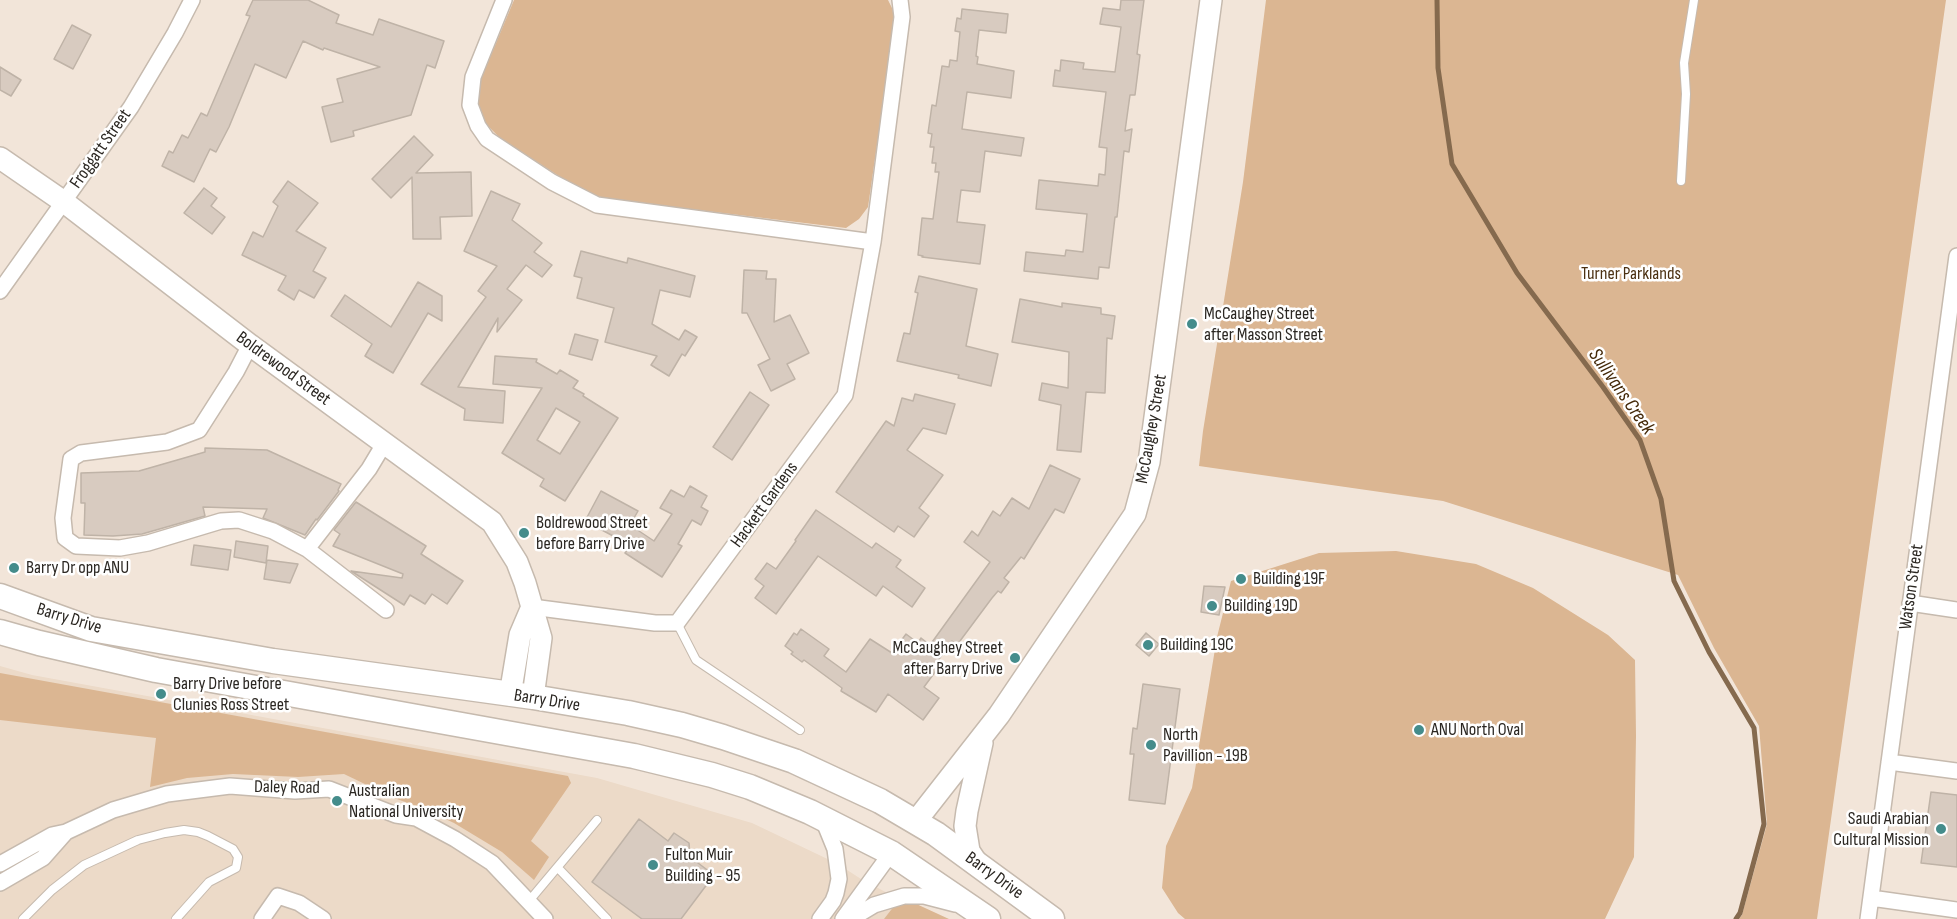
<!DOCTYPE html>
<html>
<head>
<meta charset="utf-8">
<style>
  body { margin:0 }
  canvas { display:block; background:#f2e5d9 }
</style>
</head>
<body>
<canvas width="1957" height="919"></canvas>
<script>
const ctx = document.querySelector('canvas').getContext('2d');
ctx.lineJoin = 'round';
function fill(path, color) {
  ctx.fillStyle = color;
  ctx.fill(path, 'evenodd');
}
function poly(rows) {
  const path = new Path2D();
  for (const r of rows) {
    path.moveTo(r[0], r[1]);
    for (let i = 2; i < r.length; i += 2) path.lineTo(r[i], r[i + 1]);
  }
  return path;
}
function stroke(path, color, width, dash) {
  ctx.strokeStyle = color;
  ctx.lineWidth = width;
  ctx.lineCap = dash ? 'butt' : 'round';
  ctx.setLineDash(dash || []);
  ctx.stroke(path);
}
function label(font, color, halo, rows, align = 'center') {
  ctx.font = font + ' "Sofia Sans Condensed",sans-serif';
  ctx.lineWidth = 5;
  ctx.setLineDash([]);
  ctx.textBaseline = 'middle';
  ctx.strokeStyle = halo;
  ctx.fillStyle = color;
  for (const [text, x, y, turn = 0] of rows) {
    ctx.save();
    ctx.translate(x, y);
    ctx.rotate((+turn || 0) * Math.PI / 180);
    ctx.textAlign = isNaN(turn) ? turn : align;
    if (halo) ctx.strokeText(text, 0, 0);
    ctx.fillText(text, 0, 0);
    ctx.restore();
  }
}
const built = poly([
  [0,666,32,675,597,778,752,823,838,864,861,879,910,905,928,919,0,919]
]);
const green = poly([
  [514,0,888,0,893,10,894,28,868,207,859,219,846,228,607,199,582,191,500,138,483,121,477,101,478,86],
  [1266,0,1946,0,1817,919,1739,919,1742,915,1767,824,1759,726,1714,648,1678,575,1443,501,1199,466,1203,431,1243,182],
  [1396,551,1476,564,1533,588,1608,635,1635,660,1636,736,1634,857,1605,919,1185,919,1178,913,1162,888,1166,846,1192,788,1217,637,1231,581,1319,553],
  [0,673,568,776,571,783,531,841,549,857,534,880,502,852,454,823,422,808,394,798,344,774,298,777,233,774,187,778,150,787,156,738,0,720],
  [898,901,912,902,949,919,884,919]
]);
const stream = poly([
  [1437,0,1438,68,1452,164,1517,273,1603,387,1640,440,1661,499,1674,581,1709,652,1754,728,1764,824,1740,913,1736,919]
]);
const building = poly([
  [253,0,308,0,339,15,336,23,373,35,379,19,444,41,435,68,427,65,411,115,353,131,354,136,331,142,322,107,343,102,337,79,380,67,324,48,323,50,303,41,286,78,255,64,229,127,216,152,210,149,194,182,162,166,169,151,173,153,182,135,188,138,201,113,207,116,250,16,246,15,253,0],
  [1121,0,1144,0,1137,54,1140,55,1135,95,1130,95,1125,131,1132,129,1129,152,1124,151,1117,217,1115,217,1109,268,1099,267,1098,279,1024,271,1026,252,1065,256,1066,250,1083,252,1087,214,1036,209,1039,180,1098,186,1099,174,1105,175,1107,148,1099,147,1106,92,1053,86,1055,70,1060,71,1061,60,1084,63,1083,69,1115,72,1121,27,1100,24,1103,8,1120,10,1121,0],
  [962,9,1008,14,1006,33,979,30,976,56,978,57,977,64,1014,71,1011,98,967,92,962,129,1024,138,1021,156,985,151,980,192,961,190,957,222,985,225,980,264,922,257,923,256,918,255,922,218,933,219,939,172,935,172,936,163,932,163,934,147,930,147,932,134,928,133,932,105,936,106,942,66,949,67,950,60,957,61,960,32,955,31,957,18,961,19,962,9],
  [72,25,91,35,73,69,54,59,72,25],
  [0,67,21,80,11,96,0,90,0,67],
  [414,136,433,155,416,173,471,172,472,216,440,217,441,239,413,239,412,177,391,198,372,179,414,136],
  [288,181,318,203,296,231,326,248,313,271,326,278,314,298,299,290,294,300,278,290,286,276,242,255,253,232,263,237,278,206,273,202,288,181],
  [204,188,217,198,211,206,225,217,212,234,184,213,204,188],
  [491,191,520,204,512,220,542,243,534,252,552,265,542,277,526,265,507,289,522,300,497,332,498,318,458,387,505,391,503,423,464,420,465,409,421,384,486,297,478,291,497,266,464,251,491,191],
  [581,251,627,263,628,258,695,276,690,297,660,290,652,324,679,340,685,330,697,337,685,356,682,354,669,376,651,365,657,356,605,342,614,308,577,298,582,278,574,276,581,251],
  [744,270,767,271,766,279,776,279,774,322,790,315,809,353,787,364,795,379,771,391,758,365,770,359,747,313,742,313,744,270],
  [919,276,977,289,966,346,998,354,991,386,958,378,959,375,897,361,904,333,910,334,917,298,918,293,915,292,919,276],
  [418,282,442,296,442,321,428,313,393,373,365,356,372,344,331,316,345,295,391,327,418,282],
  [1020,299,1062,307,1062,303,1101,308,1101,314,1115,316,1112,339,1107,338,1105,393,1086,392,1081,452,1057,450,1061,405,1039,400,1042,383,1068,388,1069,352,1012,342,1020,299],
  [575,334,598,340,592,360,569,354,575,334],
  [495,356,537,359,536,362,557,374,560,370,578,381,573,388,584,394,583,396,618,418,565,501,540,486,544,479,502,453,542,388,493,384,495,356],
  [556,408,580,422,560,454,537,440,556,408],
  [750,392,769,405,732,460,713,447,750,392],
  [915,394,955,404,946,434,923,428,907,450,943,475,919,508,929,516,914,537,898,526,894,532,836,492,886,421,894,426,902,398,913,401,915,394],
  [205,448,267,450,341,484,338,490,339,491,317,520,316,519,305,535,263,518,267,509,203,507,205,516,142,534,113,536,84,535,85,503,81,503,81,473,139,471,205,452,205,448],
  [1050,465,1080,479,1064,513,1055,509,1024,559,1021,557,1004,578,1009,582,1001,593,998,591,992,598,957,645,952,641,934,666,938,668,924,687,939,698,923,720,888,694,876,712,841,691,842,688,804,660,802,662,791,654,793,652,785,646,794,633,797,635,801,629,829,649,824,656,846,672,870,639,892,653,906,634,918,643,921,638,930,645,990,562,964,542,972,531,978,536,993,511,1000,516,1012,498,1029,509,1050,465],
  [690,486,707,496,701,507,708,511,701,525,692,520,678,544,682,546,662,577,625,553,630,545,585,521,601,491,638,511,630,525,654,541,672,514,660,508,671,490,684,497,690,486],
  [356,502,426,546,421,554,463,581,447,604,432,594,425,604,410,595,404,605,351,571,402,578,403,574,333,546,340,534,334,530,356,502],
  [816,510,872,548,876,543,901,560,896,567,925,588,912,607,883,586,876,596,818,556,776,614,755,598,764,586,755,579,767,563,776,569,796,541,795,540,816,510],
  [236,541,268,546,266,563,234,557,236,541],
  [194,545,231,550,228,570,191,565,194,545],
  [267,560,298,564,290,583,264,579,267,560],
  [1204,586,1225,587,1219,615,1201,612,1204,586],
  [1146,633,1159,644,1149,656,1136,645,1146,633],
  [1143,684,1180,689,1165,804,1129,800,1134,754,1130,754,1133,728,1137,729,1143,684],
  [1931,792,1957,795,1957,867,1921,863,1931,792],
  [639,819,668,841,674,833,689,843,690,857,714,875,681,919,642,919,592,882,639,819]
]);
const lane = poly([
  [1681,181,1686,94,1684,63,1694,0],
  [677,623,696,660,800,730],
  [558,868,607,919],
  [529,901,597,820],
  [23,919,52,890,84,865,138,840,165,833,184,830,198,832,208,836,233,849,238,857,236,868,209,882,176,919]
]);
const street = poly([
  [504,0,473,77,470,105,478,126,487,139,552,182,597,205,873,242],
  [0,291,131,107,175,33,192,0],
  [250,345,236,372,199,430,167,442,81,453,71,459,63,518,65,538,76,546,120,548,148,543,221,521,239,520,273,531,307,549,386,610],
  [307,549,369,469,384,444],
  [1910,603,1957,610],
  [532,607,655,623,677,623,845,395,873,242,902,17,900,0],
  [1889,762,1957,771],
  [0,864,52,835,66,832,113,810,167,794,230,786,295,791,329,789,396,815,416,818,455,839,492,863,545,919],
  [0,883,43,858,66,832],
  [1871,898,1957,910],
  [262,919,278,896,299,903,323,919],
  [820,919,833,901,836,893,839,879,835,849,822,817],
  [843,919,891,853],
  [851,919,874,905,904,896,924,896,955,904],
  [1868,919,1957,256]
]);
const secondary = poly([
  [0,158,64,202,250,345,492,522,517,562,525,583,541,638,533,697],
  [510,695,520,635,532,607],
  [916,821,999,715,1135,514,1149,462,1211,0],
  [977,863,969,851,965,826,967,811,982,743]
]);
const primary = poly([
  [0,596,91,629,273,661,533,697,628,713,682,725,723,737,794,761,880,801,936,834,1052,919],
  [0,632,39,643,156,670,634,756,712,775,750,787,810,812,891,853,988,919]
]);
const markers = [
  [1192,324,6,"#448c8b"],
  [524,533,6,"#448c8b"],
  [14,568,6,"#448c8b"],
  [1241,579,6,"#448c8b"],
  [1212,606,6,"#448c8b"],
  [1148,645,6,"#448c8b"],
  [1015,658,6,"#448c8b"],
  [161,694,6,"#448c8b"],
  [1419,730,6,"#448c8b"],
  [1151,745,6,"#448c8b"],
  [337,801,6,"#448c8b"],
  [1941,829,6,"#448c8b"],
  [653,865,6,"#448c8b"]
];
const streetNames = [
  ["Froggatt Street",101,149,-55],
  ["Boldrewood Street",283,369,36],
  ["McCaughey Street",1152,429,-80],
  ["Hackett Gardens",765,505,-54],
  ["Watson Street",1912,587,-82],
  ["Barry Drive",69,619,17],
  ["Barry Drive",547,701,9],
  ["Daley Road",287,788,1],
  ["Barry Drive",994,876,36]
];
const parkNames = [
  ["Turner Parklands",1631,274]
];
const poiNames = [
  ["McCaughey Street",1204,314],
  ["after Masson Street",1204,335],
  ["Boldrewood Street",536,523],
  ["before Barry Drive",536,544],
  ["Barry Dr opp ANU",26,568],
  ["Building 19F",1253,579],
  ["Building 19D",1224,606],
  ["Building 19C",1160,645],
  ["McCaughey Street",1003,648,"right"],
  ["after Barry Drive",1003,669,"right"],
  ["Barry Drive before",173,684],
  ["Clunies Ross Street",173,705],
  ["ANU North Oval",1431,730],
  ["North",1163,735],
  ["Pavillion - 19B",1163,756],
  ["Australian",349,791],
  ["National University",349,812],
  ["Saudi Arabian",1929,819,"right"],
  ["Cultural Mission",1929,840,"right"],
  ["Fulton Muir",665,855],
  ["Building - 95",665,876]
];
const waterNames = [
  ["Sullivans Creek",1621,392,55]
];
fill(built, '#ecdac8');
fill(green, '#dbb692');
stroke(stream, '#856a4e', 5);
fill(building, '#d8cbc0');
stroke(building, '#bfb3a7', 1.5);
stroke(lane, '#c6baae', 10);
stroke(street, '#c6baae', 18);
stroke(secondary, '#c6baae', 24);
stroke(primary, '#c6baae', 27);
stroke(lane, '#fff', 8);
stroke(street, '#fff', 15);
stroke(secondary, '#fff', 21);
stroke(primary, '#fff', 24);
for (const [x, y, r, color] of markers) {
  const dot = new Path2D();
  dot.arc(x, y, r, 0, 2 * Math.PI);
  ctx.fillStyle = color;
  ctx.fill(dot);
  stroke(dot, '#fff', 2);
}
label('18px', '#2b2722', '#fff', streetNames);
label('18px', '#4b3011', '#fff', parkNames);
label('18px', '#2b2722', '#fff', poiNames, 'left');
label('italic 20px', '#442909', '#fff', waterNames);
</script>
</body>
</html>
